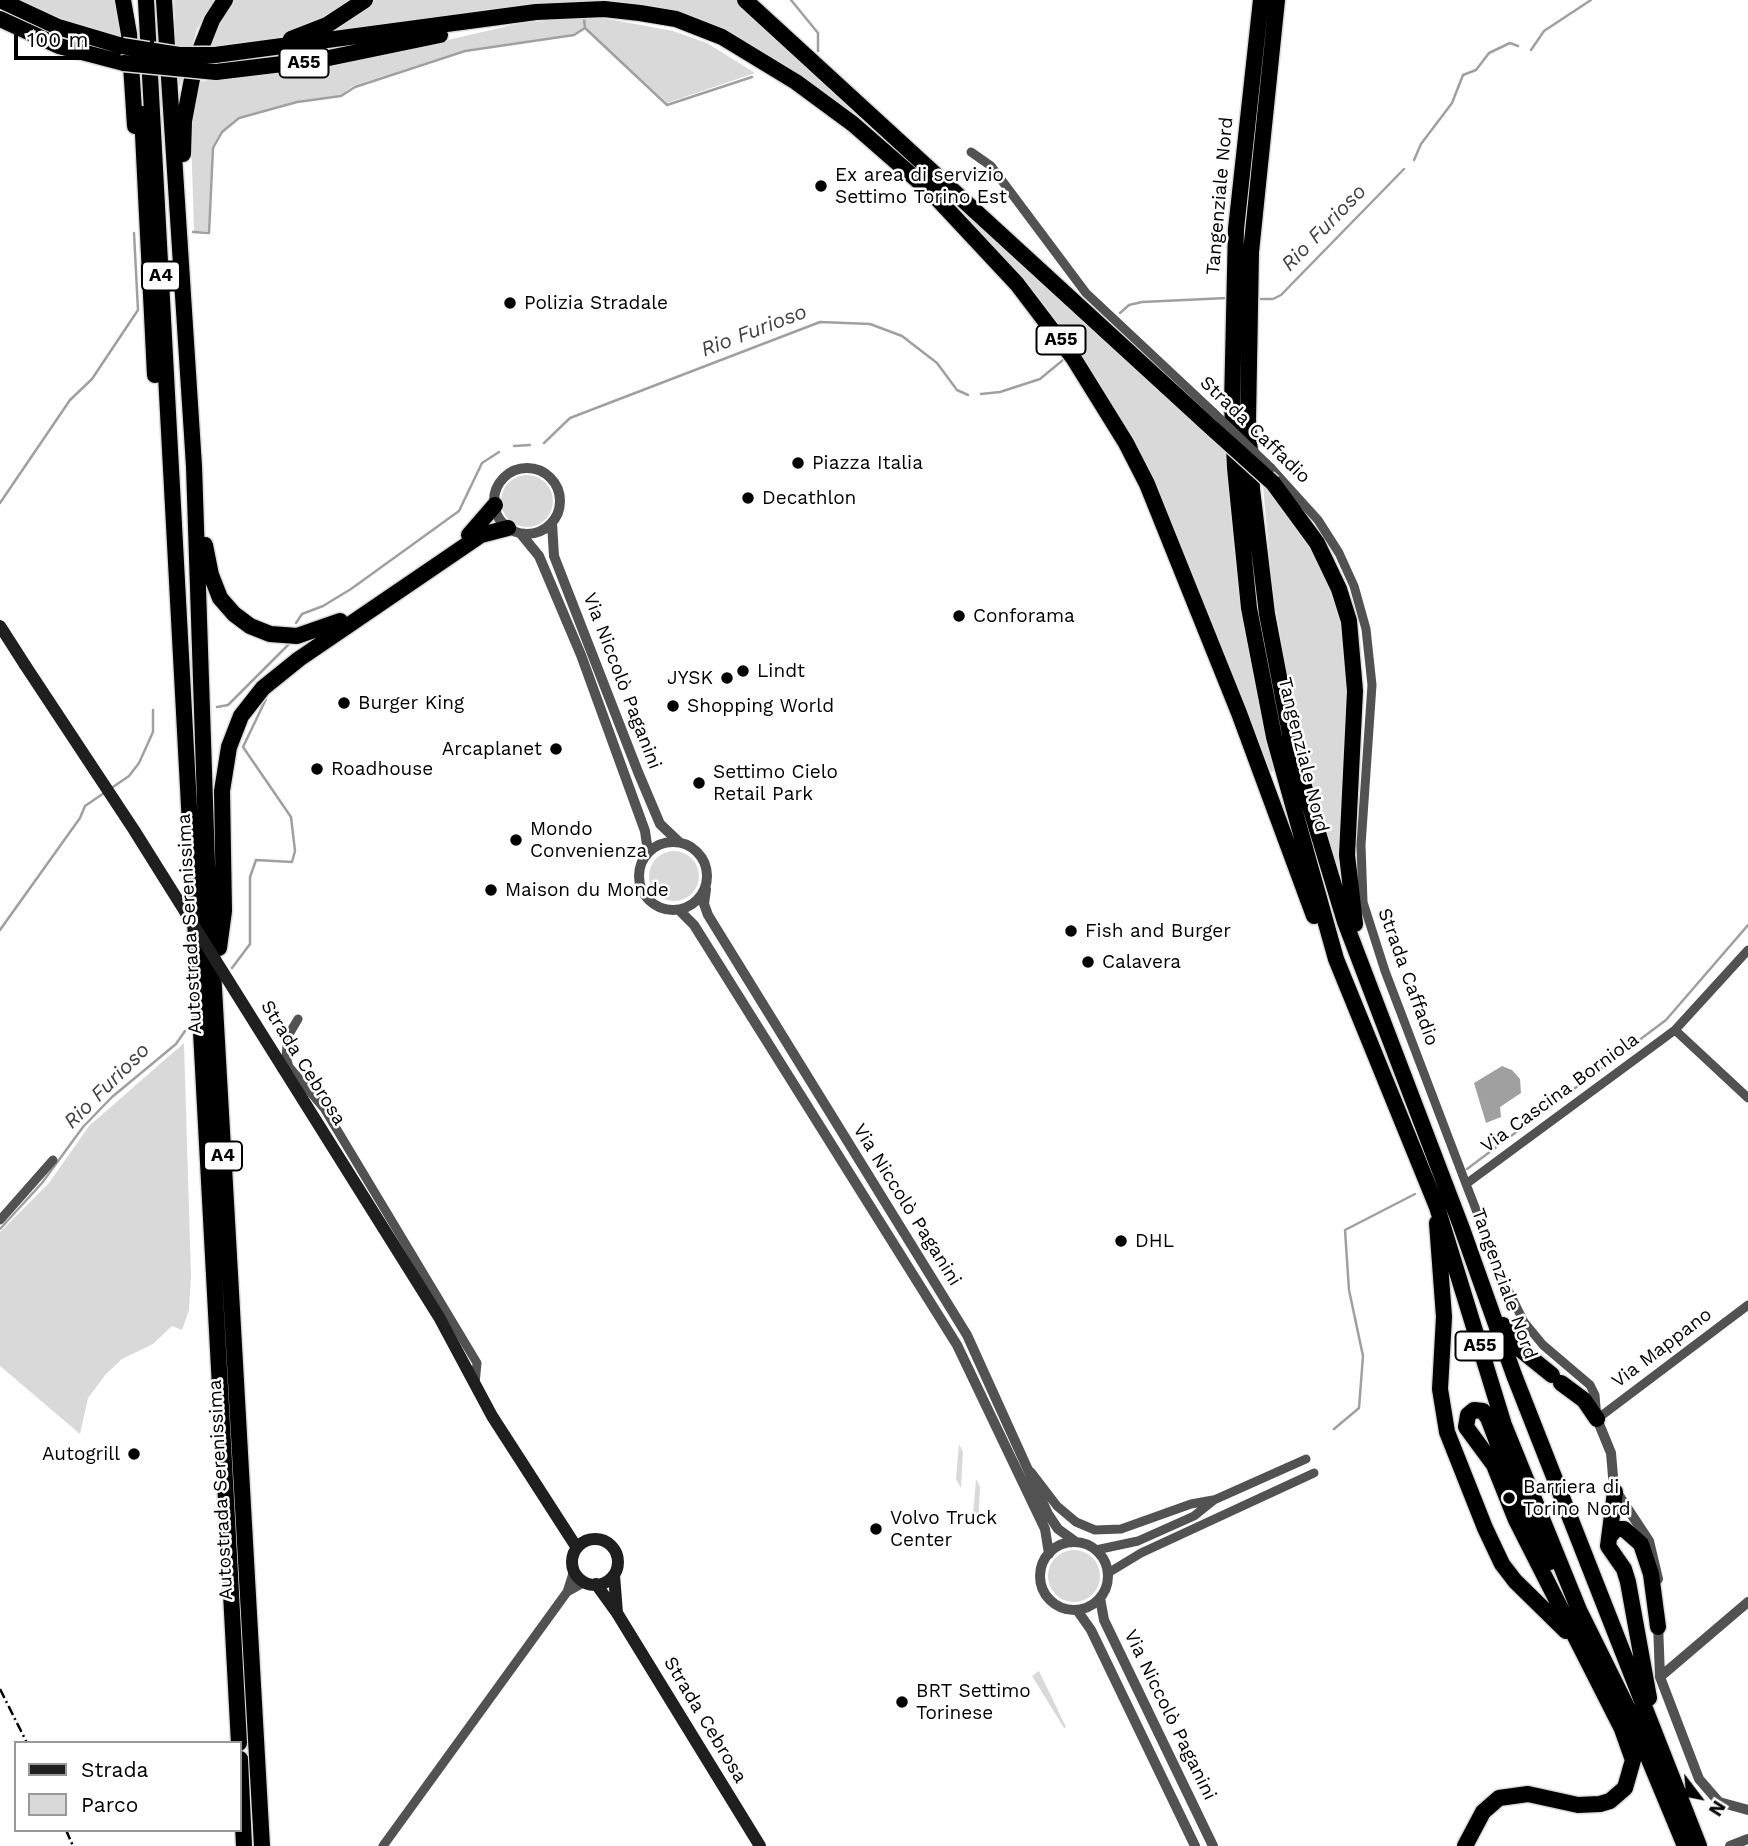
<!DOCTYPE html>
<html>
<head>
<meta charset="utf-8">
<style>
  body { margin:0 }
  #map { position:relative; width:1748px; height:1846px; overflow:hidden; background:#fff; font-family:"Work Sans",sans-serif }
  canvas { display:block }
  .legend { position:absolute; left:14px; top:1741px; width:228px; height:91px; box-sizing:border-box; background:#fff; border:2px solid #999; margin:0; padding:9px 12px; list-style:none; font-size:21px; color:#000 }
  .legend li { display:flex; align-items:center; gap:14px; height:35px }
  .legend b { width:35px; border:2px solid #999 }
  .north { position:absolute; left:1664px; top:1762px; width:70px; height:70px; -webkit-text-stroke:5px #fff; paint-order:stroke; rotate:122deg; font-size:19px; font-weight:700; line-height:28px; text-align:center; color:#000 }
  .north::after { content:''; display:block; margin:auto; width:24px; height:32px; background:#000; clip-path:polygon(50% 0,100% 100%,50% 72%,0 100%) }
  .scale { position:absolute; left:14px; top:28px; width:140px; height:32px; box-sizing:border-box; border:4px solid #000; border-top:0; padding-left:9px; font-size:21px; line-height:24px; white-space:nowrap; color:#000; -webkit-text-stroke:5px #fff; paint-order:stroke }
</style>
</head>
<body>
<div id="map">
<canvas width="1748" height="1846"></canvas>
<ul class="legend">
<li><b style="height:9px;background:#1f1f1f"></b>Strada</li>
<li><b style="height:19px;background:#d9d9d9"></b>Parco</li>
</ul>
<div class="north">N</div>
<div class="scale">100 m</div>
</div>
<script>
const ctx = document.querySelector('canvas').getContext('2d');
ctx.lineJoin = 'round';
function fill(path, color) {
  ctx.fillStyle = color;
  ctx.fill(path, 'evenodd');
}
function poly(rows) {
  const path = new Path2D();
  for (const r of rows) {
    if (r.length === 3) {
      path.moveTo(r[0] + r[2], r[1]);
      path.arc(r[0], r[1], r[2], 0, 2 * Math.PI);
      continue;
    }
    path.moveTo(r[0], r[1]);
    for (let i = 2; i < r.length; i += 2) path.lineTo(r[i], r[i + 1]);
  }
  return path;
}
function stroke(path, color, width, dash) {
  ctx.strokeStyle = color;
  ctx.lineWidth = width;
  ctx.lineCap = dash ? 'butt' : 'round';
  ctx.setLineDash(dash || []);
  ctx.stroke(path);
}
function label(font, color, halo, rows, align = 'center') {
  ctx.font = font + ' "Work Sans",sans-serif';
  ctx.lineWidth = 5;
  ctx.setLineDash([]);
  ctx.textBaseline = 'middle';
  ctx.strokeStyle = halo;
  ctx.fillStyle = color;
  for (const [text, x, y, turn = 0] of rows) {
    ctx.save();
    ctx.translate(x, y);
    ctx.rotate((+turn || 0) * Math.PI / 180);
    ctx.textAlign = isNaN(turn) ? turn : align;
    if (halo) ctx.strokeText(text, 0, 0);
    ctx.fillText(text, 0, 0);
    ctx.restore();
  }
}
const green = poly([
  [16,0,118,0,125,40,50,17],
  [174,0,215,0,197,29,180,86,177,85],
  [234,0,358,0,305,31,237,46,207,47,217,25],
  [375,0,737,0,892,144,890,145,828,96,766,53,716,25,692,17,664,9,605,3,569,3,328,32],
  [597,17,673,31,707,43,755,73,667,103,586,28,574,34,464,50,353,86,341,95,296,101,238,117,221,132,212,148,208,231,194,231,191,134,197,82,335,66,521,23],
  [943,190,1225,451,1235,563,1259,707,1274,771,1271,772,1163,506,1040,302,1009,264,941,192],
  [527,501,26],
  [1263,486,1302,530,1338,601,1350,657,1341,870,1338,871,1308,766,1289,685,1273,593],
  [674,876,25],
  [184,1043,191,1276,189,1310,182,1330,172,1326,153,1344,122,1359,106,1374,88,1398,80,1434,0,1366,0,1232,49,1183,89,1126],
  [959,1444,963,1452,961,1488,956,1479],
  [976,1479,980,1487,978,1524,973,1515],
  [1074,1576,26],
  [1039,1671,1066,1727,1064,1728,1032,1676]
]);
const water = poly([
  [1502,1066,1512,1070,1520,1079,1521,1093,1500,1107,1501,1117,1486,1123,1474,1083]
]);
const stream = poly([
  [791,0,818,33,818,51],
  [585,28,667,105,752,77],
  [1531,50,1544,31,1591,0],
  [1414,160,1421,144,1452,103,1463,75,1476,70,1489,53,1510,43,1518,46],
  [193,232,209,233,213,148,222,132,239,118,297,102,341,96,355,87,465,51,574,35,585,28,584,19],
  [1261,299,1273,299,1281,295,1404,169],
  [1120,313,1129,305,1142,302,1227,298],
  [981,394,1000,392,1040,379,1063,360],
  [544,443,570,418,820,322,870,324,902,336,937,363,957,390,968,395],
  [514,446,530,445],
  [0,503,70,400,92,379,138,310,134,233],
  [296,623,302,614,323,606,351,589,459,511,482,463,499,452],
  [217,707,228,705,289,644],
  [110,789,129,776,139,763,153,732,153,710],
  [0,930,80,818,85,806,104,793],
  [232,968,250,944,250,877,256,860,292,862,295,851,291,817,243,747,266,699],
  [1467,1169,1666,1020,1748,925],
  [0,1229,42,1183,83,1127,112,1097,176,1044,185,1031],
  [1334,1429,1359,1408,1363,1356,1349,1290,1345,1230,1415,1194]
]);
const minor = poly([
  [971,152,991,166,1086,293,1213,412],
  [1271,468,1318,520,1339,553,1354,586,1366,629,1372,685,1361,845,1363,902,1385,971,1466,1184,1505,1284,1524,1322,1543,1345,1590,1385,1595,1395,1597,1419,1748,1305],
  [298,1019,288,1036,286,1057,289,1067,324,1108,477,1363,475,1384],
  [1675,1030,1748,1098],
  [1466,1184,1675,1030,1748,950],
  [0,1220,53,1160],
  [1031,1472,1057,1506,1076,1522,1095,1530,1121,1529,1191,1504,1213,1500],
  [1096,1550,1138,1541,1194,1516,1214,1500,1306,1459],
  [1108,1573,1141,1553,1314,1473],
  [567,1592,585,1582],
  [383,1846,567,1592,574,1570]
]);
const tertiary = poly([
  [527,501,33],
  [552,523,554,556,638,772,660,824,679,842],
  [521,534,539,556,581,655,645,831,648,852],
  [673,876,34],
  [706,889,704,904,708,915,967,1335,1048,1514,1058,1529,1076,1542],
  [679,910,694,925,957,1345,1045,1529,1049,1554],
  [1597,1419,1611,1453,1614,1488,1649,1541,1658,1579],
  [1074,1576,34],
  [1100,1598,1104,1620,1213,1846],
  [1077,1610,1091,1630,1195,1846],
  [1658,1623,1660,1677,1699,1779,1719,1802,1748,1810],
  [1660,1677,1748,1602],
  [1730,1846,1748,1839]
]);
const secondary = poly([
  [0,626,25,665],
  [283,1068,439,1317,492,1416,577,1548],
  [595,1562,23],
  [614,1575,617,1613],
  [596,1584,617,1613,760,1846]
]);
const motorway = poly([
  [0,0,58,27,122,46],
  [123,0,129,34,135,126],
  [146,0,239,1743],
  [164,0,194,466,207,863,262,1846],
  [745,0,1213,429],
  [1261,0,1236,229,1232,404,1235,468,1249,608,1274,737,1336,959,1437,1207,1504,1425,1579,1610,1628,1709,1685,1846],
  [1277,0,1251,252,1248,420,1252,489,1267,614,1293,750,1345,922,1461,1226,1514,1375,1699,1846],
  [0,19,59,46,124,63],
  [291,39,327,25,365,0],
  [215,55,536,12,604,9,640,13,676,19,722,37,796,82,853,124,932,193,1017,284,1074,359,1126,443,1147,484,1239,713,1314,916],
  [216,72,324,59,440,35],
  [142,114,155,375],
  [183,154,184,121,195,63,212,20,225,0],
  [1273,483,1317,543,1339,589,1349,621,1355,691,1347,855,1355,924],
  [469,535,495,505],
  [205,545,211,575,220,598,234,614,250,626,270,634,297,636,340,621],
  [219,948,224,911,222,791,229,747,241,716,263,688,299,659,481,535,508,528],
  [1437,1223,1444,1317,1440,1389,1447,1432,1485,1528,1502,1564,1515,1581,1566,1631],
  [1503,1325,1516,1346,1552,1375],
  [1561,1383,1584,1400,1597,1419],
  [1615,1492,1608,1546,1624,1569,1628,1582,1649,1698],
  [1610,1536,1616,1529,1624,1529,1641,1544,1651,1574,1658,1627],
  [240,1759,244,1846],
  [1465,1846,1483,1812,1499,1798,1528,1794,1578,1805,1600,1804,1610,1801,1625,1788,1633,1760,1622,1729,1516,1520,1494,1465,1466,1427,1468,1415,1474,1410,1483,1411,1488,1418,1524,1513,1550,1562]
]);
const rail = poly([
  [0,1689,27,1743],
  [66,1830,73,1846]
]);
const minorBridge = poly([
  [1213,412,1271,468]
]);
const secondaryBridge = poly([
  [25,665,134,830,283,1068]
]);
const motorwayBridge = poly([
  [122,46,179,55,215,55],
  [124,63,216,72],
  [1213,429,1273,483]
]);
const markers = [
  [821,186,7,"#000"],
  [510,303,7,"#000"],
  [798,463,7,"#000"],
  [748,498,7,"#000"],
  [959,616,7,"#000"],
  [743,671,7,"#000"],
  [727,678,7,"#000"],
  [344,703,7,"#000"],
  [673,706,7,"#000"],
  [556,749,7,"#000"],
  [317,769,7,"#000"],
  [699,783,7,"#000"],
  [516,840,7,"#000"],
  [491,890,7,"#000"],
  [1071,931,7,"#000"],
  [1088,962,7,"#000"],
  [1121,1241,7,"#000"],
  [134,1454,7,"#000"],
  [1509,1498,7,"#000"],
  [876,1529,7,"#000"],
  [902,1702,7,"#000"]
];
const shields = [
  [304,63,49],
  [161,276,38],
  [1061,340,49],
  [223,1156,38],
  [1480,1346,49]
];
const shieldNames = [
  ["A55",304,63],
  ["A4",161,276],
  ["A55",1061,340],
  ["A4",223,1156],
  ["A55",1480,1346]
];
const poiNames = [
  ["Ex area di servizio",835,175],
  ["Settimo Torino Est",835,197],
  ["Polizia Stradale",524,303],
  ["Piazza Italia",812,463],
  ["Decathlon",762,498],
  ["Conforama",973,616],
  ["Lindt",757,671],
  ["JYSK",713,678,"right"],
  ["Burger King",358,703],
  ["Shopping World",687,706],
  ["Arcaplanet",542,749,"right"],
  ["Roadhouse",331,769],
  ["Settimo Cielo",713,772],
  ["Retail Park",713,794],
  ["Mondo",530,829],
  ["Convenienza",530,851],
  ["Maison du Monde",505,890],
  ["Fish and Burger",1085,931],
  ["Calavera",1102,962],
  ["DHL",1135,1241],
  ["Autogrill",120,1454,"right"],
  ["Barriera di",1523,1487],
  ["Torino Nord",1523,1509],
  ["Volvo Truck",890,1518],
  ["Center",890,1540],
  ["BRT Settimo",916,1691],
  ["Torinese",916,1713]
];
const streetNames = [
  ["Tangenziale Nord",1220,196,-85],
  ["Strada Caffadio",1255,430,44],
  ["Via Niccolò Paganini",622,681,69],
  ["Tangenziale Nord",1303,755,76],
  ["Autostrada Serenissima",190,924,-93],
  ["Strada Caffadio",1408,977,70],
  ["Strada Cebrosa",303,1063,58],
  ["Via Cascina Borniola",1560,1093,-36],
  ["Via Niccolò Paganini",907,1205,58],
  ["Tangenziale Nord",1504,1284,70],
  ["Via Mappano",1662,1348,-37],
  ["Autostrada Serenissima",221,1490,-93],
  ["Via Niccolò Paganini",1170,1715,64],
  ["Strada Cebrosa",705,1720,59]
];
const waterNames = [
  ["Rio Furioso",1324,228,-46],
  ["Rio Furioso",754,331,-21],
  ["Rio Furioso",107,1086,-45]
];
fill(green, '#d9d9d9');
fill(water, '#a0a0a0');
stroke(stream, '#a0a0a0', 2.5);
stroke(motorway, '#dbdbdb', 19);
stroke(minor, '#525252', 9);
stroke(tertiary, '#525252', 10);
stroke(secondary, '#1f1f1f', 12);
stroke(motorway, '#000', 16);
stroke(rail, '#000', 2.5, [10, 3.5, 2, 3.5]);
stroke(motorwayBridge, '#dbdbdb', 19, []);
stroke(minorBridge, '#525252', 9);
stroke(secondaryBridge, '#1f1f1f', 12);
stroke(motorwayBridge, '#000', 16);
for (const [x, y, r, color] of markers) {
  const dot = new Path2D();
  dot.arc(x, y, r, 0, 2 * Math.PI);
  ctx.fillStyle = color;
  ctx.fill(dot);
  stroke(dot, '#fff', 2.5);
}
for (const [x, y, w] of shields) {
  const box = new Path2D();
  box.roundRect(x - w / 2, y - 14.5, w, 29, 5);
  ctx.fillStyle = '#fff';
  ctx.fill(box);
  stroke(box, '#000', 2);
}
label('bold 18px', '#000', null, shieldNames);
label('19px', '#000', '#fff', poiNames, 'left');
label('19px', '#000', '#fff', streetNames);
label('italic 21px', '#414141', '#fff', waterNames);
</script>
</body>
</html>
